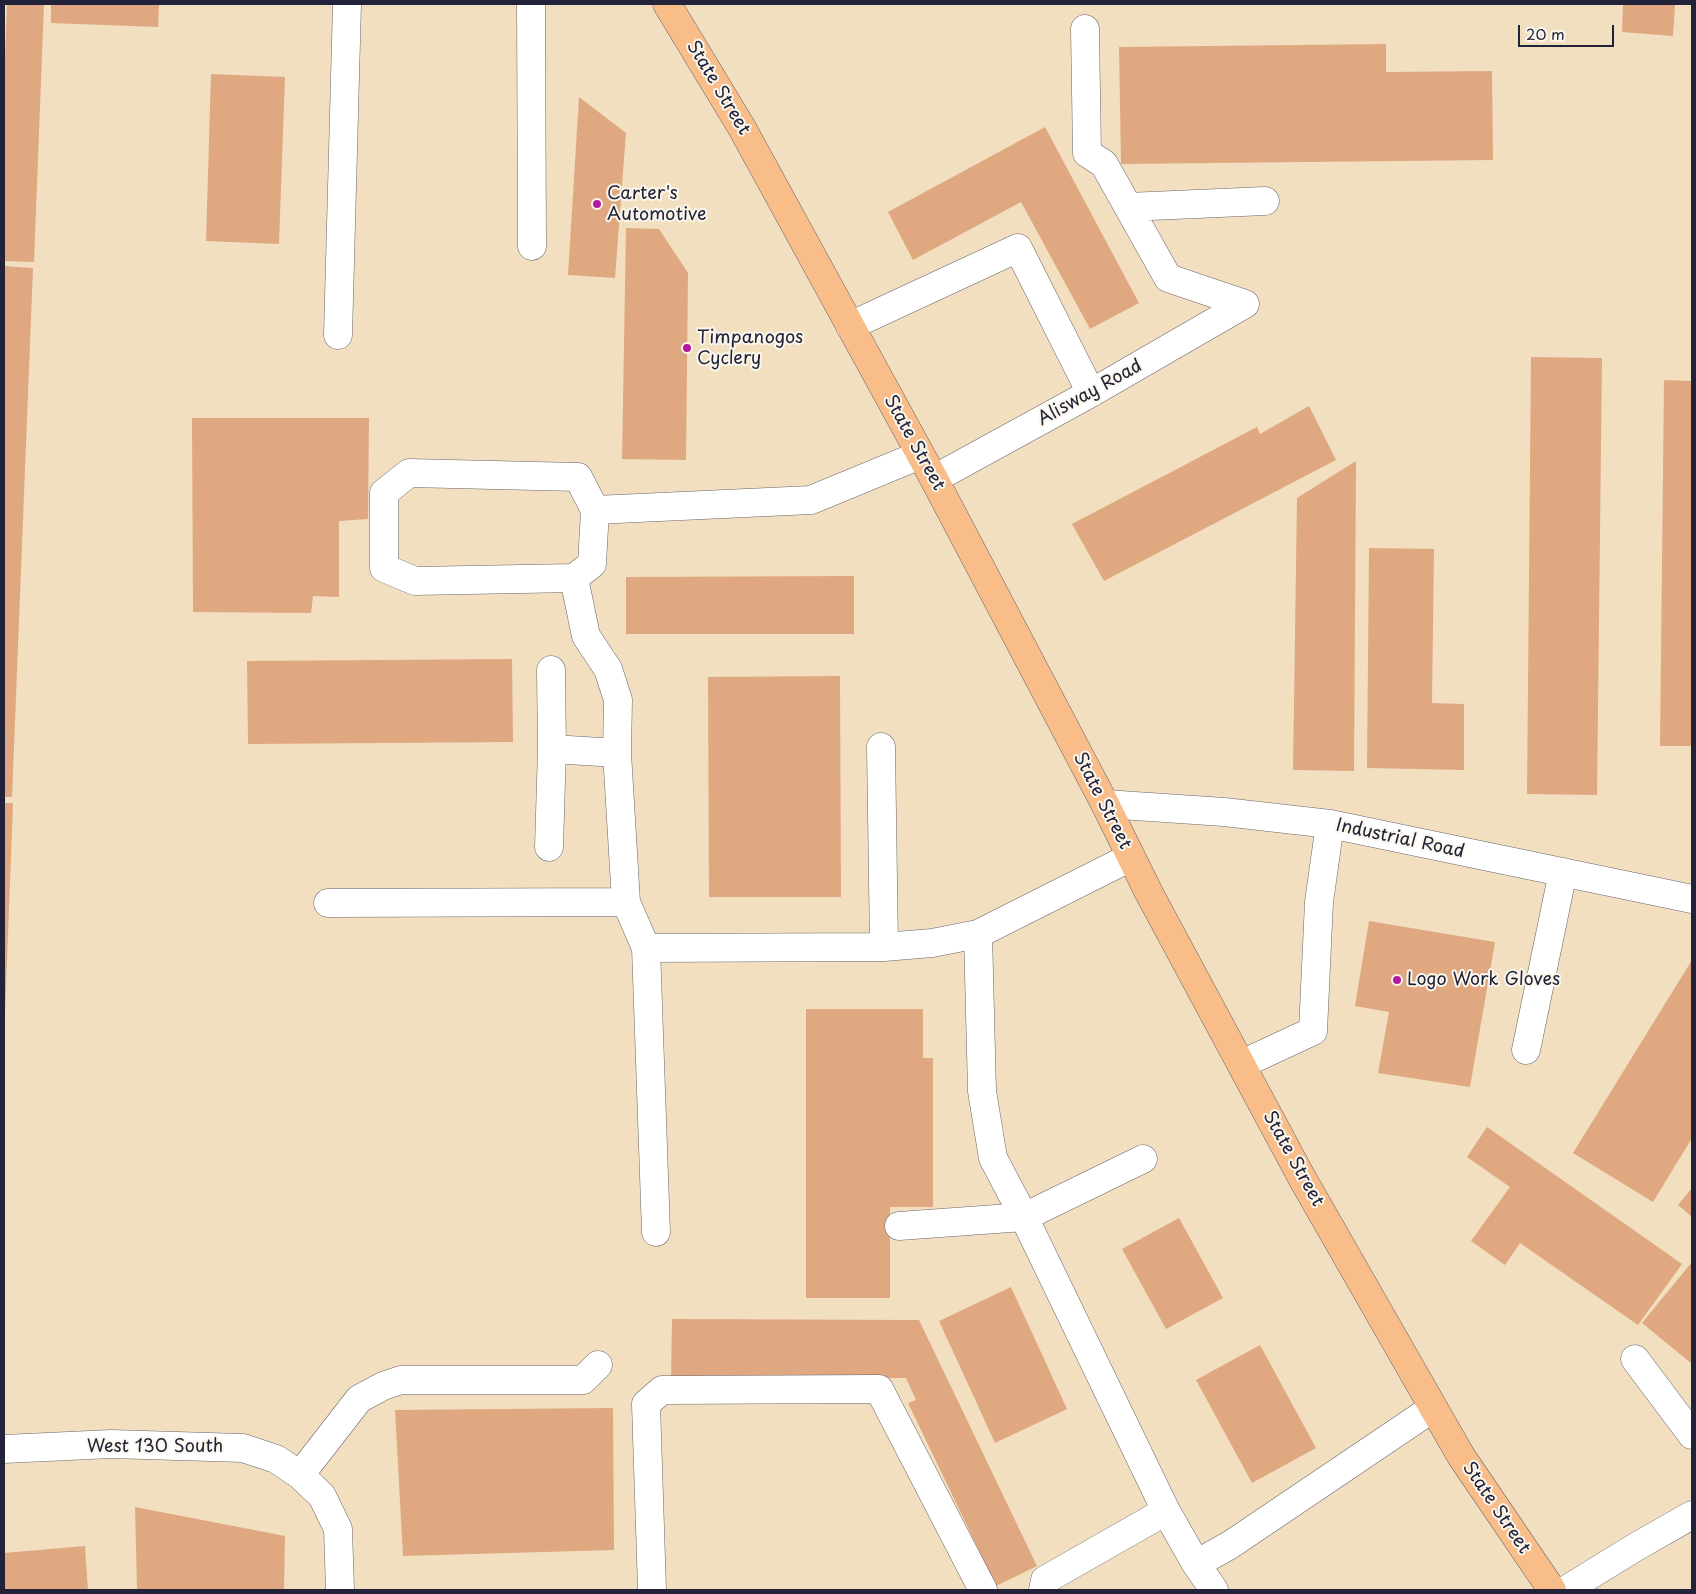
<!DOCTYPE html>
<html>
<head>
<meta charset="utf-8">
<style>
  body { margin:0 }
  #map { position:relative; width:1696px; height:1594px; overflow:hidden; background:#f1dfc0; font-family:"Playpen Sans",sans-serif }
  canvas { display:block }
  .frame { position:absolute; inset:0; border:5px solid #22223b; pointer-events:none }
  .scale { position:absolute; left:1518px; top:25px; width:96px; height:22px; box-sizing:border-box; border:2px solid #22223b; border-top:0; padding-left:6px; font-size:15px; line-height:18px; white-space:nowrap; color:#22223b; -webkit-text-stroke:4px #fbf7ec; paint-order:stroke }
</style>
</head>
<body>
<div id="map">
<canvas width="1696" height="1594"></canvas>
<div class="frame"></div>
<div class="scale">20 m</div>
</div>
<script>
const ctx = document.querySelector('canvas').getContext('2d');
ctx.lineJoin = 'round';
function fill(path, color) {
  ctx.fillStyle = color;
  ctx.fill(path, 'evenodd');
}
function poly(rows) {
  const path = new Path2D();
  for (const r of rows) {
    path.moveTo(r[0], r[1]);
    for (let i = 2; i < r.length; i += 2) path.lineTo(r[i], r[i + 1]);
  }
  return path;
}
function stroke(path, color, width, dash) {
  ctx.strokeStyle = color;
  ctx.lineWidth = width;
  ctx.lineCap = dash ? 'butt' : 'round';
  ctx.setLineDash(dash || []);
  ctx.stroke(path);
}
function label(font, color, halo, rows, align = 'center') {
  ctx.font = font + ' "Playpen Sans",sans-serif';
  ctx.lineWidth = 4;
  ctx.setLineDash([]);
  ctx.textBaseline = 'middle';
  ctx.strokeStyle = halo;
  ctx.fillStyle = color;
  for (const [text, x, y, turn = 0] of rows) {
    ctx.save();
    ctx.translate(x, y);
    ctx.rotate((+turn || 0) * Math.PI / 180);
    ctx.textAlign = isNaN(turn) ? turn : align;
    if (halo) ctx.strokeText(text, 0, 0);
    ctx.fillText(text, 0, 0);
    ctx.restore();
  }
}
const building = poly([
  [7,4,44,4,34,262,4,261,4,82],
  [51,4,159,4,158,27,51,23],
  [1623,4,1675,4,1673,36,1622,32],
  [1386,44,1386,72,1492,71,1493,160,1121,164,1119,47],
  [211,74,285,77,279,244,206,241],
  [579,97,626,133,615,278,568,275],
  [1045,127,1139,303,1090,329,1021,202,913,260,888,212],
  [626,228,659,229,688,273,686,460,622,459],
  [4,266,33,268,12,797,4,797],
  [1531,357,1602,358,1597,795,1527,794],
  [1664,380,1692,381,1692,746,1660,746],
  [1309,406,1336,460,1104,581,1072,524,1257,427,1260,434],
  [192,418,369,418,368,519,339,521,339,597,313,596,311,613,193,612],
  [1356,461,1354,771,1293,770,1297,498],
  [1369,548,1434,549,1432,703,1464,704,1464,770,1367,768],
  [854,576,854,634,626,634,626,577],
  [512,659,513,742,248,744,247,661],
  [840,676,841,897,709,897,708,677],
  [4,803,13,803,5,1014,4,1014],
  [1369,921,1495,942,1470,1087,1378,1073,1389,1012,1355,1006],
  [1692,960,1692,1138,1653,1202,1573,1153],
  [806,1009,923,1009,923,1058,933,1058,933,1207,890,1207,890,1298,806,1298],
  [1487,1127,1682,1264,1638,1325,1520,1243,1505,1265,1471,1241,1510,1187,1467,1157],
  [1692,1188,1692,1217,1678,1205],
  [1179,1218,1223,1298,1166,1329,1122,1249],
  [1692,1262,1692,1364,1642,1323],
  [1011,1287,1067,1409,995,1443,939,1321],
  [672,1319,919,1320,1037,1566,996,1586,908,1403,916,1400,906,1378,671,1378],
  [1260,1345,1316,1448,1252,1483,1196,1380],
  [613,1408,614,1550,403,1556,395,1410],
  [135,1507,285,1536,284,1590,137,1590],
  [85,1546,88,1590,4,1590,4,1553]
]);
const minor = poly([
  [531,4,532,246],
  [1085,29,1087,153,1104,164,1168,278,1245,304],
  [1128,207,1265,201],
  [850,326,1018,248,1091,393],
  [338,335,347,4],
  [934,479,1091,393,1245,304],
  [595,510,592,564,574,578,415,581,384,568,384,493,409,473,578,477,595,510,811,500,920,455],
  [574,578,586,636,608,669,618,700,617,753,626,902],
  [551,670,552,749,617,753],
  [881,747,884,947],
  [1105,804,1224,812,1330,824,1692,899],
  [549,847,552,749],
  [328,903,626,902,646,948,884,947,932,943,978,934,1131,857],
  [978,934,982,1091,993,1158,1024,1217,1166,1511,1196,1564,1214,1590],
  [646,948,656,1232],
  [1526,1050,1563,872],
  [1242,1064,1313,1031,1319,902,1330,824],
  [899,1226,1024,1217,1143,1159],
  [1635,1359,1692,1435],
  [4,1449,111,1444,243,1448,276,1459,300,1475,322,1496,338,1529,340,1590],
  [300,1475,359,1399,383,1386,401,1380,583,1380,598,1365],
  [1196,1564,1230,1545,1433,1408],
  [652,1590,646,1404,662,1390,879,1389,983,1590],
  [1043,1590,1045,1580,1166,1511],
  [1566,1590,1634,1548,1692,1515]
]);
const major = poly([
  [667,4,742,128,934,479,1105,804,1149,893,1302,1178,1461,1456,1552,1590]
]);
const markers = [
  [597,204,5,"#b5179e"],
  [687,348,5,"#b5179e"],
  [1397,980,5,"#b5179e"]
];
const streetNames = [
  ["State Street",718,88,59],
  ["Alisway Road",1090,393,-29],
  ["State Street",914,443,61],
  ["State Street",1102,801,63],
  ["Industrial Road",1400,839,12],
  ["State Street",1293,1159,61],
  ["West 130 South",155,1447],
  ["State Street",1496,1508,56]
];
const poiNames = [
  ["Carter's",607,194],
  ["Automotive",607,215],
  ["Timpanogos",697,338],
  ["Cyclery",697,359],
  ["Logo Work Gloves",1407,980]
];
fill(building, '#dfa880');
stroke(minor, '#6a646a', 29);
stroke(major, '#6a646a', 29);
stroke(minor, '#fff', 28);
stroke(major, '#f8bd88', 28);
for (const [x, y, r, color] of markers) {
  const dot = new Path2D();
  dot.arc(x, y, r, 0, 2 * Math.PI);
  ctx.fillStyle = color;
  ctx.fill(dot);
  stroke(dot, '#fbf7ec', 2);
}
label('18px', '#22223b', '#fbf7ec', streetNames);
label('18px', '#22223b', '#fbf7ec', poiNames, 'left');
</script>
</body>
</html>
